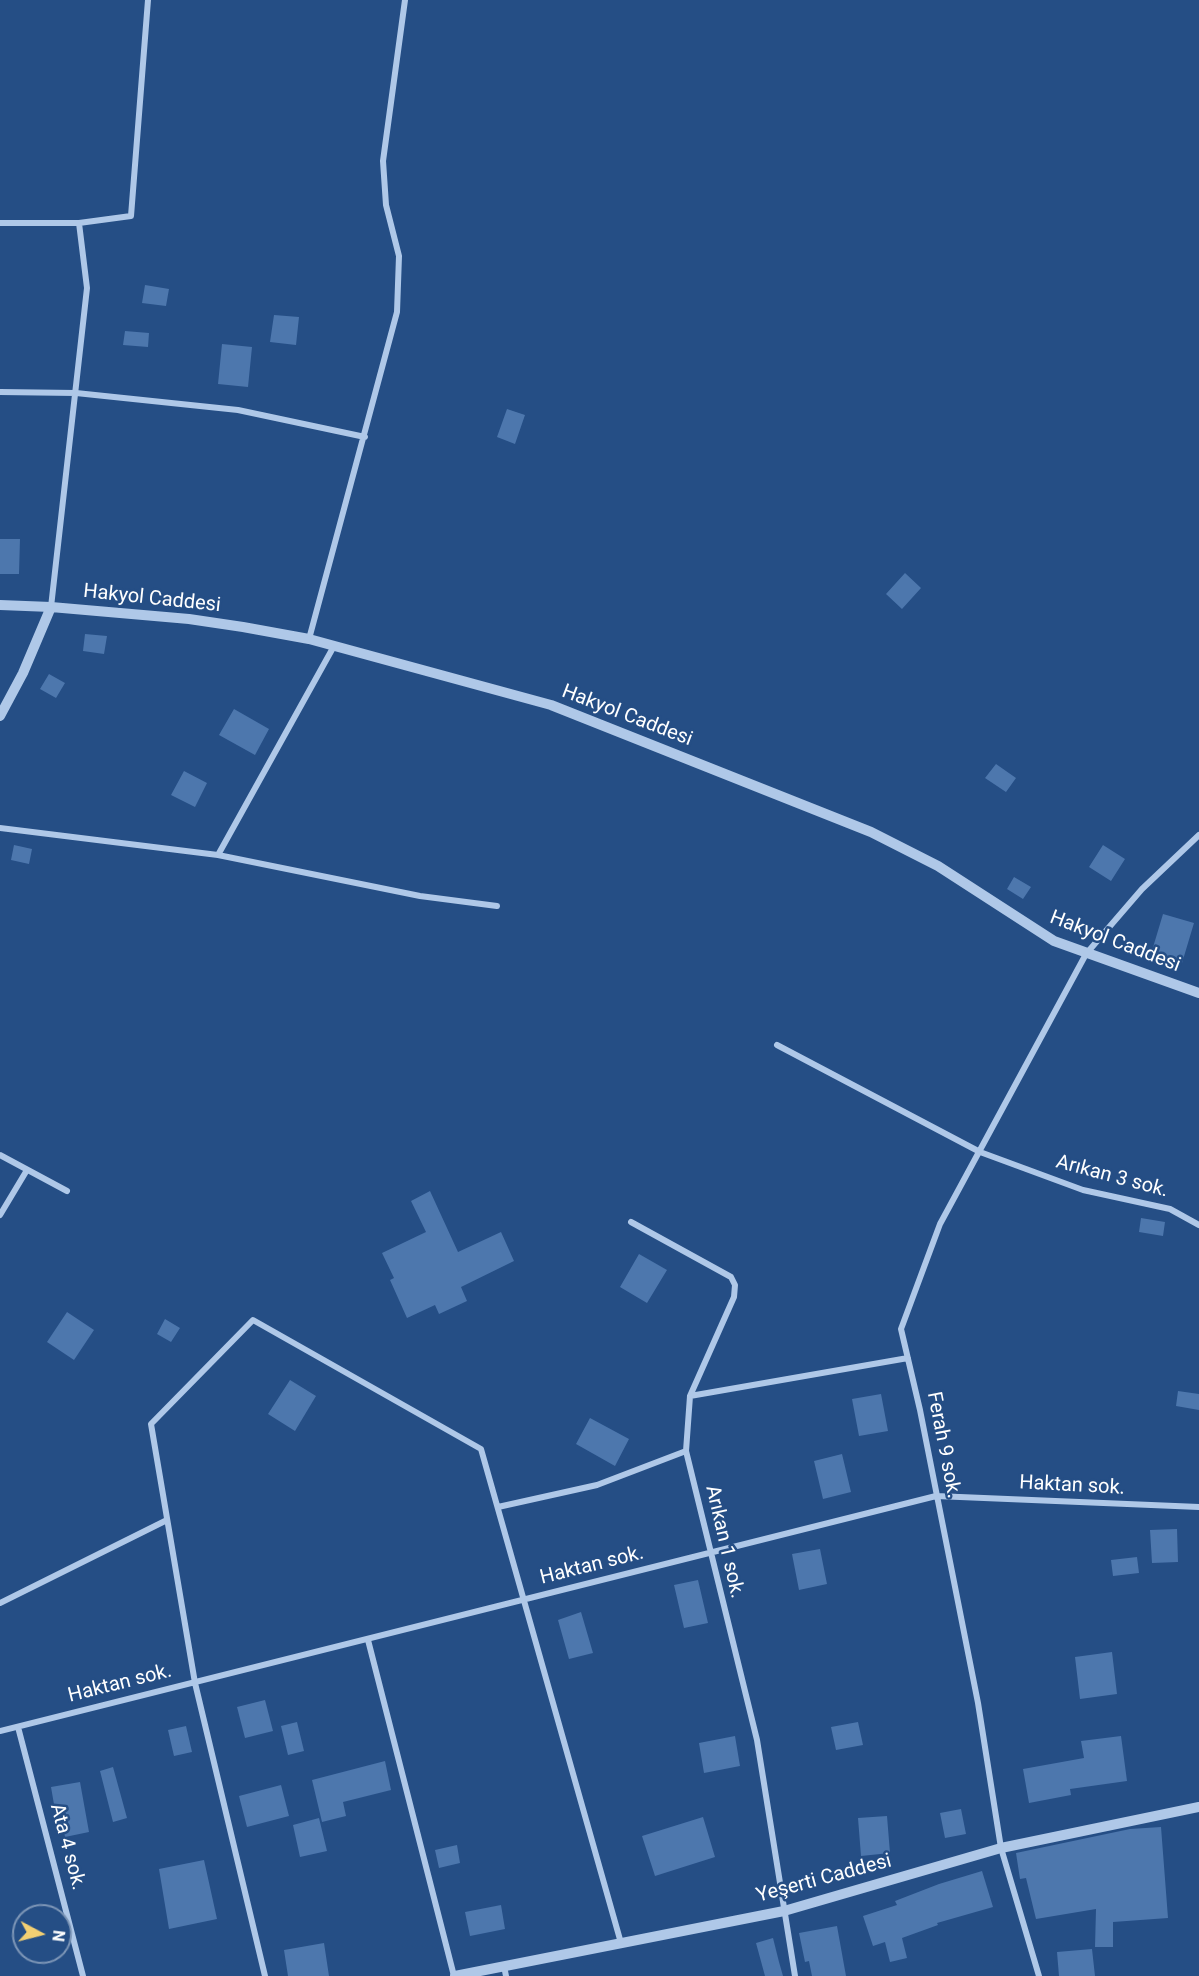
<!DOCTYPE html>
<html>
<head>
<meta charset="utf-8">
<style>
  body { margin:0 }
  #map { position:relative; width:1199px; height:1976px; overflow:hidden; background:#254e85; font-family:Roboto,sans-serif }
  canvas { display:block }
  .north { position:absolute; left:12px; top:1904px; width:60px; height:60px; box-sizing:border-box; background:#254e85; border:2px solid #7c95b6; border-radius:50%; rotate:97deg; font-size:16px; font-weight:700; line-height:24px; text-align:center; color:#fff }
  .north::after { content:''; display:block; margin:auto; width:21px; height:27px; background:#f2cf73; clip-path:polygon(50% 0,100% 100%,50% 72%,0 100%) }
</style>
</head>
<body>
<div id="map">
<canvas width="1199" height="1976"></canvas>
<div class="north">N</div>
</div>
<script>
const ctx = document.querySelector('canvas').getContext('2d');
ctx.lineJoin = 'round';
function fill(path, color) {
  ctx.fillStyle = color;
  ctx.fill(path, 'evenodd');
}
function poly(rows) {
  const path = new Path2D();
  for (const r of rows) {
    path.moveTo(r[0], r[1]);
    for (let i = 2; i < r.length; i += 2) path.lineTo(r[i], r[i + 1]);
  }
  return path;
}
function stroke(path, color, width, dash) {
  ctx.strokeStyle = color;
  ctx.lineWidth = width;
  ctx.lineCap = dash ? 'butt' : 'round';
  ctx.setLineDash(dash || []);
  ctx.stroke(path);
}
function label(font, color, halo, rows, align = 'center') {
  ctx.font = font + ' Roboto,sans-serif';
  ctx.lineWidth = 5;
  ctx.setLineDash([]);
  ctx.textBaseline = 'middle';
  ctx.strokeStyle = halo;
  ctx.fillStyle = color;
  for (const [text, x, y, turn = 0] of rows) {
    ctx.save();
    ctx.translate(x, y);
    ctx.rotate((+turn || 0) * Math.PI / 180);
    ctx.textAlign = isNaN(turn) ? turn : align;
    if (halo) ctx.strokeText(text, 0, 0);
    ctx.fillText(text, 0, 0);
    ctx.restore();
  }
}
const building = poly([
  [145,285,169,289,166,306,142,303],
  [274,315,299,317,296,345,270,342],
  [125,331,149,333,148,347,123,345],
  [222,344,252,347,248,387,218,384],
  [507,409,525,415,515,444,497,437],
  [0,539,20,539,19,574,0,574],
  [905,573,921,588,902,609,886,594],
  [85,634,107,636,104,654,83,651],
  [49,674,65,683,56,698,40,689],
  [234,709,269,729,255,755,219,735],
  [996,764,1016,778,1006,792,985,778],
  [184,771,207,783,195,807,171,795],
  [14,845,32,849,29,864,11,860],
  [1103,845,1125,859,1111,881,1089,867],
  [1014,877,1031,887,1023,899,1007,889],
  [1163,914,1194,923,1182,963,1151,954],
  [430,1191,458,1252,501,1232,514,1261,461,1287,467,1301,439,1314,435,1305,407,1318,390,1280,394,1278,382,1253,426,1232,411,1201],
  [1141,1218,1165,1222,1163,1236,1139,1232],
  [639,1254,667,1270,647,1303,620,1287],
  [67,1312,94,1330,74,1360,47,1342],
  [165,1319,180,1328,171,1342,157,1334],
  [290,1380,316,1396,295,1431,268,1414],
  [1178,1391,1199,1394,1199,1410,1176,1406],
  [881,1394,888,1431,859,1436,852,1399],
  [590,1418,629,1439,615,1466,576,1444],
  [842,1454,851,1492,823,1499,814,1461],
  [1177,1529,1178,1562,1152,1563,1150,1530],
  [820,1549,827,1584,799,1590,792,1554],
  [1137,1557,1139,1573,1113,1576,1111,1560],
  [698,1580,708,1623,684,1628,674,1585],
  [581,1612,593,1653,569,1659,558,1620],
  [1112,1652,1117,1694,1080,1699,1075,1657],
  [265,1700,273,1731,245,1738,237,1707],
  [297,1722,304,1751,288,1755,281,1726],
  [858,1722,863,1745,836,1750,831,1727],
  [186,1726,192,1752,174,1756,168,1730],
  [735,1736,740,1766,704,1773,699,1743],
  [1121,1736,1127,1781,1070,1789,1071,1795,1029,1803,1023,1769,1084,1758,1081,1741],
  [385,1761,391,1790,343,1802,346,1816,322,1822,312,1780],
  [113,1767,127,1818,113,1822,100,1771],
  [80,1782,89,1832,65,1837,61,1815,56,1816,51,1787],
  [281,1785,289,1816,247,1827,239,1796],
  [961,1809,966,1834,945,1838,940,1813],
  [887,1816,890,1853,861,1856,858,1818],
  [703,1817,715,1857,655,1876,642,1836],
  [319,1818,327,1851,300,1857,293,1825],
  [1161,1827,1168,1918,1113,1922,1113,1947,1095,1947,1096,1909,1036,1919,1026,1878,1020,1879,1016,1853,1130,1829],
  [457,1845,460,1863,439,1868,435,1850],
  [204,1860,217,1919,169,1929,159,1869],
  [982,1871,993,1907,937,1923,938,1925,902,1938,907,1958,890,1962,885,1942,873,1946,863,1916,897,1905,895,1901,939,1884],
  [501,1905,505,1929,470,1936,465,1912],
  [837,1926,846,1976,812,1976,809,1961,805,1962,799,1933],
  [773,1938,779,1962,783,1976,765,1976,756,1943],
  [324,1943,329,1976,288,1976,284,1950],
  [1092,1949,1095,1976,1059,1976,1057,1952]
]);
const minor = poly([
  [0,223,79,223,131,216,148,0],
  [0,392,76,393,238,410,365,437],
  [51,607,87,288,79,223],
  [309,639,397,312,399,256,386,205,383,161,405,0],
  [0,828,218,855,334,646],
  [218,855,420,896,497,906],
  [777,1045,980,1152,1083,1190,1170,1209,1199,1225],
  [0,1155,67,1191],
  [0,1215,27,1170],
  [631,1222,731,1277,735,1285,734,1297,690,1396],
  [498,1507,597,1485,686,1451],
  [0,1603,167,1520],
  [368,1640,454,1976],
  [18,1727,83,1976],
  [0,1731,936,1496,1199,1507],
  [504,1966,506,1976],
  [265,1976,195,1683,151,1424,253,1320,481,1449,621,1943],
  [795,1976,757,1740,686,1451,690,1396,908,1358],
  [1039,1976,1001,1848,978,1703,920,1410,901,1329,940,1224,1086,954,1142,889,1199,835]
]);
const tertiary = poly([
  [0,605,51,607,189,619,243,627,309,639,551,705,871,832,938,866,1054,941,1199,993],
  [0,716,23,673,51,607],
  [455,1976,784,1911,1001,1848,1199,1807]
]);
const streetNames = [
  ["Hakyol Caddesi",152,599,6],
  ["Hakyol Caddesi",627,716,21],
  ["Hakyol Caddesi",1115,942,21],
  ["Arıkan 3 sok.",1112,1177,15],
  ["Ferah 9 sok.",943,1445,79],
  ["Haktan sok.",1072,1486,3],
  ["Arıkan 1 sok.",724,1542,77],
  ["Haktan sok.",592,1566,-14],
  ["Haktan sok.",120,1684,-14],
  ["Ata 4 sok.",67,1847,75],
  ["Yeşerti Caddesi",824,1879,-15]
];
fill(building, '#4d77ad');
stroke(minor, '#afc8e8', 6);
stroke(tertiary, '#afc8e8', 10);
label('20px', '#fff', '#254e85', streetNames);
</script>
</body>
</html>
